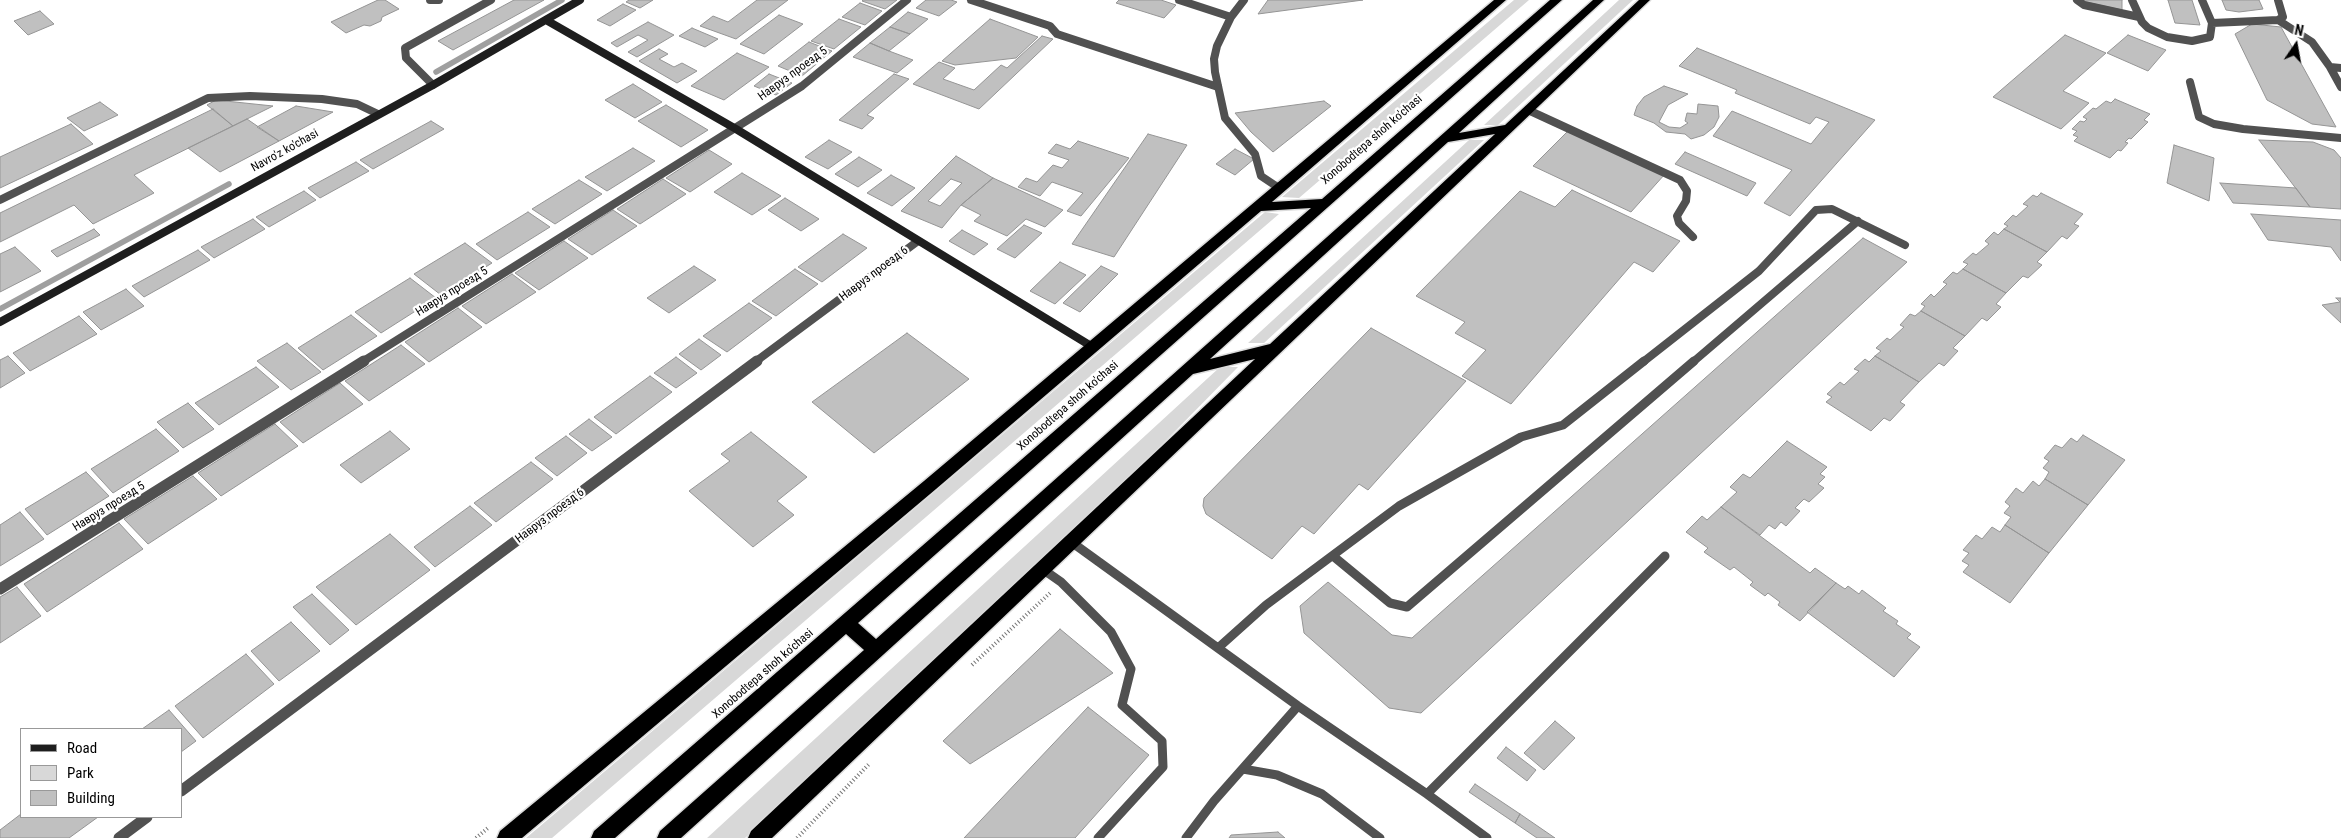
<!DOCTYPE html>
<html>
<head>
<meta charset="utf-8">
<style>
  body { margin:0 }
  #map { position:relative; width:2341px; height:838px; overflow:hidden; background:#fff; font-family:"Roboto Condensed",sans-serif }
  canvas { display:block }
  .legend { position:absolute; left:20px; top:728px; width:162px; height:90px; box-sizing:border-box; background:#fff; border:1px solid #999; margin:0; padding:6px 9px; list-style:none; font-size:15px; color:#000 }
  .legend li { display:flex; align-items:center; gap:10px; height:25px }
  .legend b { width:25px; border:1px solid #999 }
  .north { position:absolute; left:2271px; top:20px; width:50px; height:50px; -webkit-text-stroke:4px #fff; paint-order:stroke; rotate:12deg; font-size:14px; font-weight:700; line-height:20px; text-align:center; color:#000 }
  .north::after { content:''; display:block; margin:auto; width:18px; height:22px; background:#000; clip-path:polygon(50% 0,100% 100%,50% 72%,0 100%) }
</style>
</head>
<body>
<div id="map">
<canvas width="2341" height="838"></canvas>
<ul class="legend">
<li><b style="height:6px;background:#1e1e1e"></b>Road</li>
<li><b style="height:14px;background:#d8d8d8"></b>Park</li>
<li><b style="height:14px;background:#c0c0c0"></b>Building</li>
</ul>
<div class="north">N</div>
</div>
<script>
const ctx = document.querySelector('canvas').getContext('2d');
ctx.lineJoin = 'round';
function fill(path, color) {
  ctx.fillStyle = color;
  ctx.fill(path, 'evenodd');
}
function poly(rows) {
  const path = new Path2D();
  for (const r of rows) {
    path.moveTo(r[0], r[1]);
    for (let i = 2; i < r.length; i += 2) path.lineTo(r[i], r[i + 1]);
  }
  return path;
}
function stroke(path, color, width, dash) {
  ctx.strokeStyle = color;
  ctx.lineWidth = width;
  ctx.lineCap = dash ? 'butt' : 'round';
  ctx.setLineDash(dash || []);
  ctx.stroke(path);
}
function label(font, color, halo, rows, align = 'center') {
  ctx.font = font + ' "Roboto Condensed",sans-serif';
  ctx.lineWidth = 4.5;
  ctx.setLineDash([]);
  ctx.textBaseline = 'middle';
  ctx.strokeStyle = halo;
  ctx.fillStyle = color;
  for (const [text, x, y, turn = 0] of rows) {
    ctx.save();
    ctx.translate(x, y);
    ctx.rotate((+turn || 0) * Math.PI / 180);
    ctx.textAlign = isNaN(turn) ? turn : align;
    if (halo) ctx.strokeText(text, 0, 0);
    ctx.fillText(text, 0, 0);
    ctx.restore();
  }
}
const green = poly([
  [1514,0,1529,0,1299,198,1282,197],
  [1619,0,1633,0,1498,125,1484,125],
  [1469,140,1484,140,1264,343,1248,343],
  [1265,212,1279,214,552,838,526,838],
  [1220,367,1238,367,1041,568,745,838,707,838]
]);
const stream = poly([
  [436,72,562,0],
  [0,309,229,184]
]);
const building = poly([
  [378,0,385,0,399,9,382,17,381,21,370,26,364,25,346,33,331,22,378,0],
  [514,0,544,0,453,50,438,41,514,0],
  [629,0,653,0,640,8,626,2,629,0],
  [757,0,788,0,736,39,700,26,713,16,728,22,757,0],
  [863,0,897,0,885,9,862,1,863,0],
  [926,0,951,0,957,2,939,16,916,8,926,0],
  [1119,0,1161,0,1176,5,1164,18,1116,3,1119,0],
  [1268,0,1363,0,1258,14,1268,0],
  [2122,0,2122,10,2081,1,2081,0,2122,0],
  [2168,0,2192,0,2200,25,2175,23,2168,0],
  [2222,0,2259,0,2263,9,2239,12,2226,10,2222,0],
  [860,3,882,11,865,25,842,17,860,3],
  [623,4,636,10,610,26,597,20,623,4],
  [40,11,54,24,28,35,14,21,40,11],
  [908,12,928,19,910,34,890,27,908,12],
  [779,15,803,24,764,54,740,44,779,15],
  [839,19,861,27,834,49,811,41,839,19],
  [990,19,1038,37,1016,58,955,65,942,61,990,19],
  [648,22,674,35,637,57,628,52,648,40,638,35,617,47,611,43,648,22],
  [2252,24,2281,27,2336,127,2312,124,2267,100,2235,34,2252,24],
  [890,27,910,34,889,51,870,43,890,27],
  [692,28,718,39,705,47,679,36,692,28],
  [2065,35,2106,53,2063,91,2089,103,2061,129,1993,97,2065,35],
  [2128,35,2166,50,2148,71,2107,53,2128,35],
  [1042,36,1053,39,979,109,913,84,939,62,955,68,943,79,974,90,1001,65,1007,68,1042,36],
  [809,42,832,51,802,76,778,66,809,42],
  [870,43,889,51,913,60,897,73,853,57,870,43],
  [1697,48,1875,120,1790,216,1764,203,1792,170,1713,136,1732,111,1811,144,1829,122,1816,117,1810,124,1735,93,1737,90,1679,66,1697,48],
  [659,49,668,54,659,59,674,67,682,63,697,71,677,83,639,61,659,49],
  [737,53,769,67,724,100,691,86,737,53],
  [769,74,792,83,776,95,754,86,769,74],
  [894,74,909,79,867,115,874,118,862,129,839,120,894,74],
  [633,84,662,102,635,118,605,100,633,84],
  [1664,86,1688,94,1668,105,1659,122,1669,127,1680,128,1688,123,1685,121,1687,113,1697,114,1698,104,1718,106,1719,117,1714,127,1704,135,1691,139,1685,134,1666,132,1654,123,1634,115,1637,106,1644,97,1664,86],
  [2115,99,2150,114,2144,120,2148,122,2131,139,2129,138,2125,142,2128,143,2121,151,2118,150,2110,158,2074,141,2078,137,2073,135,2077,131,2072,129,2080,121,2084,122,2087,119,2083,117,2093,108,2096,109,2106,101,2111,103,2115,99],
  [216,100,273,106,233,126,207,105,216,100],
  [1324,101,1331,106,1273,152,1251,132,1235,113,1324,101],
  [100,102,118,115,84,131,67,118,100,102],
  [666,105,708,130,681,147,638,121,666,105],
  [296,106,333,112,279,141,257,127,296,106],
  [213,109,233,126,134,175,154,193,93,224,74,205,0,242,0,213,213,109],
  [247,119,279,141,220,172,188,148,247,119],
  [431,121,444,129,373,169,360,160,431,121],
  [71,124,93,144,0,188,0,157,71,124],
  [1568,131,1665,174,1631,212,1533,166,1568,131],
  [1148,134,1187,145,1114,257,1072,244,1148,134],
  [829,140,852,152,828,169,805,157,829,140],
  [2259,140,2313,142,2334,150,2341,158,2341,209,2310,207,2259,140],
  [1078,141,1129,158,1081,216,1067,211,1083,193,1052,182,1040,196,1018,187,1026,178,1037,182,1053,165,1062,168,1069,160,1048,153,1056,144,1070,149,1078,141],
  [2174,145,2214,158,2209,201,2167,183,2174,145],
  [633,148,655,161,607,191,585,177,633,148],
  [1235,149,1254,159,1235,175,1216,164,1235,149],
  [709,150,732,164,690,192,666,178,709,150],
  [1685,152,1756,183,1747,196,1675,164,1685,152],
  [956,156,993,178,961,205,942,228,901,211,956,156],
  [951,179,962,183,940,206,928,201,951,179],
  [859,157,882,170,858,187,835,174,859,157],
  [356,162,369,171,320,198,308,188,356,162],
  [742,173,781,196,752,215,714,192,742,173],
  [891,175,915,188,892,206,867,193,891,175],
  [993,178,1063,210,1045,227,1026,219,1007,236,974,221,981,215,961,205,993,178],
  [663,179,686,194,640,224,617,209,663,179],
  [579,180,602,194,555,224,532,209,579,180],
  [2220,183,2296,188,2310,207,2233,203,2220,183],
  [1572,190,1680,241,1653,272,1634,262,1511,404,1462,376,1486,350,1455,333,1465,322,1416,296,1520,191,1555,207,1572,190],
  [304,191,316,200,269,227,256,217,304,191],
  [2041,193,2083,214,2074,224,2079,226,2067,239,2062,236,2047,252,2004,229,2008,226,2004,224,2013,215,2016,217,2028,206,2023,204,2033,195,2037,197,2041,193],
  [785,198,819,219,801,231,768,210,785,198],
  [613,210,637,226,592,255,568,239,613,210],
  [528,212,550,227,497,260,476,244,528,212],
  [2251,214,2341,220,2341,261,2331,247,2268,240,2251,214],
  [253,219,265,229,214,258,201,247,253,219],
  [1024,225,1042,233,1015,258,997,249,1024,225],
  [94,229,100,235,57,257,51,251,94,229],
  [2004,229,2047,252,2037,262,2042,265,2028,278,2023,276,2006,293,1963,269,1968,264,1963,262,1973,253,1976,255,1989,244,1985,241,1994,232,1998,235,2004,229],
  [962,230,988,244,974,255,949,241,962,230],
  [843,234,867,248,822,282,798,267,843,234],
  [1863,238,1907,262,1421,713,1389,708,1304,633,1300,606,1328,582,1392,635,1412,638,1863,238],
  [564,241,588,258,539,290,515,273,564,241],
  [465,243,492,263,441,295,414,274,465,243],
  [15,247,41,271,0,292,0,254,15,247],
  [198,250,210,260,144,297,132,286,198,250],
  [1060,262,1086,275,1055,304,1030,291,1060,262],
  [694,266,716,280,669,313,647,298,694,266],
  [1101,266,1118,274,1080,312,1063,303,1101,266],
  [795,269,818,284,776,316,752,301,795,269],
  [1963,269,2006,293,1996,304,2001,307,1987,321,1982,318,1965,336,1921,311,1925,306,1921,304,1931,294,1934,297,1947,284,1943,282,1953,272,1957,274,1963,269],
  [512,274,536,292,486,324,462,306,512,274],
  [410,278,436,298,381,333,355,312,410,278],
  [126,289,144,306,101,330,83,312,126,289],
  [2336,298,2341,298,2341,323,2322,305,2340,302,2336,298],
  [749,303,772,318,727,352,703,336,749,303],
  [458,308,482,327,429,362,405,342,458,308],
  [1921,311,1965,336,1953,348,1958,351,1944,366,1939,363,1919,382,1875,356,1881,351,1876,348,1887,338,1890,340,1904,327,1900,325,1910,314,1915,316,1921,311],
  [351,315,377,336,323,370,298,348,351,315],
  [79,316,97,334,30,371,13,353,79,316],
  [1371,328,1466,381,1368,490,1359,484,1314,534,1302,526,1272,559,1206,514,1203,506,1204,498,1371,328],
  [907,333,969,379,874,453,812,402,907,333],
  [699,339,721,355,701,370,679,354,699,339],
  [287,343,321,372,291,390,257,361,287,343],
  [401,345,425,364,369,401,345,381,401,345],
  [8,356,25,373,0,388,0,360,8,356],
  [1875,356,1919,382,1900,402,1905,405,1890,421,1884,418,1871,431,1826,402,1832,397,1827,394,1840,382,1844,385,1859,371,1854,369,1865,359,1869,362,1875,356],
  [676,357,697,373,676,388,654,373,676,357],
  [256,367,279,387,219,425,195,403,256,367],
  [650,376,672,392,616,434,594,417,650,376],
  [340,383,363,404,303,443,280,422,340,383],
  [188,403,214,429,183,448,157,422,188,403],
  [589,419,612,437,592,451,569,434,589,419],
  [275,424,298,446,221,496,198,473,275,424],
  [156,429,179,451,113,493,91,469,156,429],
  [390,431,410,449,361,483,340,465,390,431],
  [751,432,807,477,777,501,794,515,753,547,689,491,730,461,721,454,751,432],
  [2083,435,2125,460,2088,505,2045,479,2049,472,2043,468,2049,461,2044,458,2055,445,2062,448,2071,438,2077,442,2083,435],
  [566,436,587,453,557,476,535,458,566,436],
  [1787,441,1827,467,1820,474,1825,477,1818,484,1824,488,1809,502,1804,499,1795,508,1800,511,1786,526,1781,522,1775,529,1769,525,1760,535,1721,507,1737,492,1730,487,1743,474,1750,478,1787,441],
  [531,462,553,479,496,522,474,503,531,462],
  [86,472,109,496,47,535,25,509,86,472],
  [193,476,217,499,148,544,124,519,193,476],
  [2045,479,2088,505,2049,553,2005,525,2011,517,2004,513,2010,506,2005,502,2016,488,2023,493,2033,481,2039,486,2045,479],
  [470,506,492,525,435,567,414,547,470,506],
  [1721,507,1810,573,1815,568,1836,583,1800,621,1778,605,1780,602,1768,593,1765,596,1750,585,1753,582,1734,567,1730,570,1704,552,1708,548,1686,532,1702,516,1707,520,1721,507],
  [20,512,44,539,0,566,0,525,20,512],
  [119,523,143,549,47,612,24,584,119,523],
  [2005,525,2049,553,2010,603,1963,572,1969,565,1962,561,1969,553,1963,550,1976,535,1982,539,1992,527,2000,532,2005,525],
  [390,534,430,570,356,625,316,587,390,534],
  [1836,583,1845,589,1848,586,1859,594,1862,590,1886,608,1883,611,1898,621,1896,624,1911,634,1907,638,1920,647,1894,677,1807,612,1836,583],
  [17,587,41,616,0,643,0,597,17,587],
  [312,594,349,630,330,645,293,607,312,594],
  [291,622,320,651,279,681,251,651,291,622],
  [1060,629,1113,673,970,764,943,741,1060,629],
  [246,654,274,684,203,738,175,706,246,654],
  [1088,707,1149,755,1075,838,964,838,1088,707],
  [169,710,196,741,181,752,181,729,142,729,169,710],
  [1555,721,1575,738,1544,770,1524,753,1555,721],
  [1506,747,1536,770,1527,781,1497,758,1506,747],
  [1475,784,1520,814,1515,823,1469,792,1475,784],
  [21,814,21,817,98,817,69,838,0,838,0,830,21,814],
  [1520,814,1555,838,1537,838,1515,823,1520,814],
  [1278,832,1285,838,1229,838,1231,835,1278,832]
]);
const path = poly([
  [972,665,1050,593],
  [476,838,488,828],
  [797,838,870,763]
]);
const laneFar1 = poly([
  [971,0,1050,26,1057,34,1218,87],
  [2077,0,2084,5,2139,17],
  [2132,0,2142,22,2148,28,2167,37,2192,41,2210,37,2212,23,2202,0],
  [2278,20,2312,42,2330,67,2341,68],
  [2212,23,2278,20,2283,17,2278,0],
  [2330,67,2341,87],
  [2190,82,2199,117,2214,124,2243,129,2341,138],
  [433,85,406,58,405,48,491,0],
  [1528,110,1680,180,1687,191,1686,201,1677,216,1679,223,1693,237],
  [1643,362,1759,271,1816,210,1832,209,1905,245],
  [1693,362,1858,221]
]);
const lane = poly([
  [1070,541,1298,706,1427,794,1487,838],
  [1333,556,1390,603,1407,607,1694,361],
  [1041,568,1061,582,1111,632,1131,669,1122,705,1162,741,1163,767,1098,838],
  [1218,648,1266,605,1399,506,1521,437,1563,425,1644,361],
  [1243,769,1277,775,1322,794,1380,838],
  [1427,794,1665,556],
  [1186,838,1214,801,1298,706]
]);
const streetFar1 = poly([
  [430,0,439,0],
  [1179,0,1231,17],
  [1244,0,1231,17,1217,46,1214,59,1215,72,1225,118,1255,154,1261,176,1279,188],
  [0,200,208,98,250,96,322,99,357,104,378,114],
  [362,362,802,86,907,0],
  [755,362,918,241]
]);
const street = poly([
  [0,589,364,361],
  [181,791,757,361],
  [119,838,147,817]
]);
const secondary = poly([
  [546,20,736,129,1091,346],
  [0,322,433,85,580,0]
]);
const highway = poly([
  [1494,0,1506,0,1272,202,1322,199,1550,0,1562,0,858,623,876,639,1593,0,1604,0,1459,133,1505,125,1639,0,1650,0,772,838,748,838,751,831,1255,359,1193,374,681,838,657,838,660,831,864,650,846,634,615,838,591,838,594,831,1311,208,1261,211,936,489,522,838,497,838,500,831,924,481,1494,0],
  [1495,134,1270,344,1210,359,1448,142,1495,134]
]);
const streetNames = [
  ["Навруз проезд 5",793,74,-36],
  ["Xonobodtepa shoh ko'chasi",1372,140,-41],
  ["Navro'z ko'chasi",285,151,-29],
  ["Навруз проезд 6",874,274,-37],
  ["Навруз проезд 5",452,292,-32],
  ["Xonobodtepa shoh ko'chasi",1068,406,-41],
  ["Навруз проезд 5",109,507,-32],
  ["Навруз проезд 6",550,516,-37],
  ["Xonobodtepa shoh ko'chasi",763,674,-41]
];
fill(green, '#d8d8d8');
stroke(stream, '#9f9f9f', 5.5);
fill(building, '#c0c0c0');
stroke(building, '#959595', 1);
stroke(highway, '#dbdbdb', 3);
stroke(path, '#737373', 4, [1, 2.5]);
stroke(laneFar1, '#515151', 8);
stroke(lane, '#515151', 9);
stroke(streetFar1, '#515151', 8);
stroke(street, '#515151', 11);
stroke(secondary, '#1e1e1e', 8);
fill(highway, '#000');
label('12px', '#000', '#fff', streetNames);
</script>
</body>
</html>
